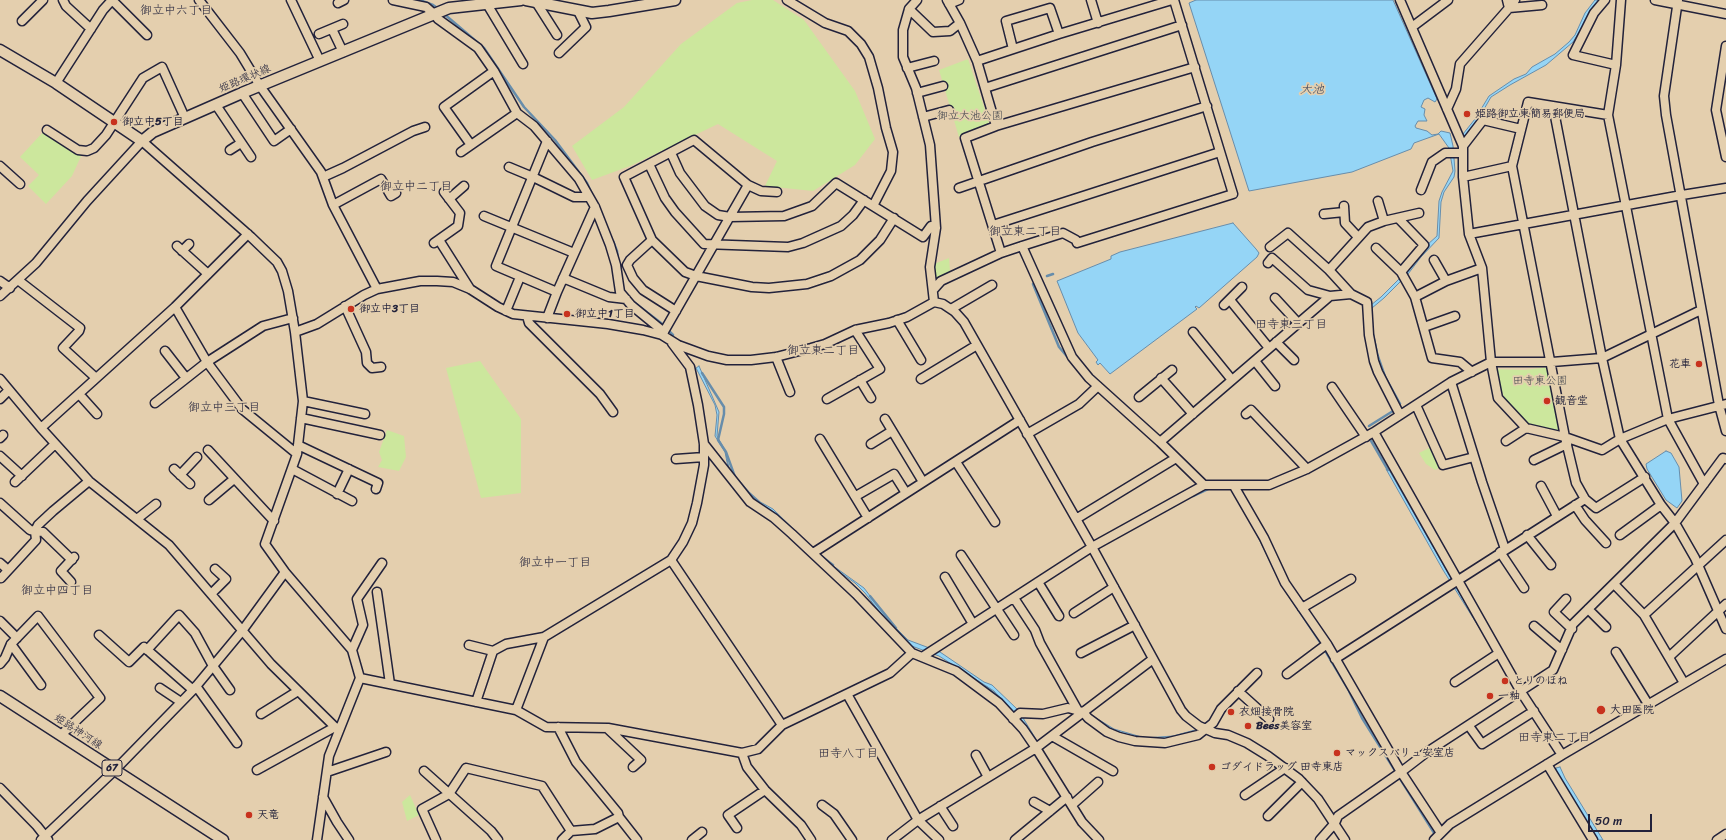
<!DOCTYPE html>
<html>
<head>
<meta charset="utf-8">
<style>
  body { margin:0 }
  #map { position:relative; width:1726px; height:840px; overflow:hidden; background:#e4cfae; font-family:Sriracha,sans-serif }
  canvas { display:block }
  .scale { position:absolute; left:1588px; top:814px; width:64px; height:18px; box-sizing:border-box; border:2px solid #22223b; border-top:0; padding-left:5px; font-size:12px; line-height:14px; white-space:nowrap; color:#22223b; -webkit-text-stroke:3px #e4cfae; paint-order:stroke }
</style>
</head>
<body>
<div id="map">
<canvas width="1726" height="840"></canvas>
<div class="scale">50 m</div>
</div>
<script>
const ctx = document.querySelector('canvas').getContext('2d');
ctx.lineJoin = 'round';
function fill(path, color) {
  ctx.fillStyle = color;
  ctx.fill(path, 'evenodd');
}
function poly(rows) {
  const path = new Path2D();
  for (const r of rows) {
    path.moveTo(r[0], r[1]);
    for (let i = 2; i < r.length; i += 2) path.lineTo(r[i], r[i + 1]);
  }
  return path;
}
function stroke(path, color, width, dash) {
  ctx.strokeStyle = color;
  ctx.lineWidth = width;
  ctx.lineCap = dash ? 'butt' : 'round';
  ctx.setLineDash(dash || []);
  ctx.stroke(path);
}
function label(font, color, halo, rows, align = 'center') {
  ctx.font = font + ' Sriracha,"Klee One",sans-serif';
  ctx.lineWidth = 3.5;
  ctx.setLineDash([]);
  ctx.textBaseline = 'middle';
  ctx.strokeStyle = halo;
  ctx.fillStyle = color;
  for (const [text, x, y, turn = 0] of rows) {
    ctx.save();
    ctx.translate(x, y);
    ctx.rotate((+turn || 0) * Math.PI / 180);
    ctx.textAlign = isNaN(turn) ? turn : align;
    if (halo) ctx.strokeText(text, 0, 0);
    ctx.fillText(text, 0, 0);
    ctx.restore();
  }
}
const green = poly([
  [752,0,773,0,804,20,855,91,875,139,855,165,813,191,765,186,777,161,718,124,630,166,592,180,572,146,624,107,681,44,737,3],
  [968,59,989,122,985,128,959,137,939,70],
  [44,131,70,150,82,154,72,176,46,204,28,186,39,175,20,157],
  [949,258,950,272,934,279,932,272,934,264],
  [480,361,521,419,521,493,481,498,446,368],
  [1550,367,1560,429,1557,432,1525,424,1506,403,1494,369,1524,370],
  [387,430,404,436,406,457,399,471,378,467,382,460,379,452],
  [1431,447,1440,467,1435,470,1426,464,1419,453],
  [410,795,419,815,407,821,402,802]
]);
const water = poly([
  [1196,0,1393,0,1437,99,1435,102,1428,98,1424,100,1421,107,1425,109,1424,115,1427,121,1418,121,1415,126,1416,128,1427,131,1432,135,1438,134,1441,131,1450,133,1453,146,1455,171,1454,177,1444,192,1441,202,1439,238,1421,257,1408,274,1384,298,1372,308,1373,331,1378,354,1386,377,1401,404,1398,406,1374,354,1371,305,1381,297,1412,266,1427,245,1437,236,1439,201,1442,192,1453,171,1449,148,1439,134,1414,143,1411,149,1352,172,1249,191,1189,3,1196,0],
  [1595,0,1599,0,1573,42,1546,65,1510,85,1491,97,1476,123,1464,137,1463,134,1475,119,1489,96,1514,79,1526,74,1532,67,1555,54,1569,42,1575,35,1585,13,1595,0],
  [1233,223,1256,249,1259,253,1257,257,1199,308,1196,306,1195,307,1197,309,1110,374,1100,363,1098,365,1096,362,1098,360,1078,333,1057,281,1111,259,1111,256,1120,252,1233,223],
  [699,366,719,412,717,436,725,450,730,472,742,488,753,498,773,509,825,560,864,588,890,622,908,640,940,652,984,682,992,685,1017,709,1022,716,1043,716,1068,709,1076,710,1076,712,1067,711,1046,717,1023,718,1085,819,1102,840,1100,840,1083,820,1030,732,994,691,939,656,909,645,891,627,865,593,855,583,824,561,770,510,754,502,741,489,729,472,725,452,715,436,717,415,715,405,696,368,699,366],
  [1666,451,1671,453,1679,467,1682,501,1677,508,1666,500,1647,469,1646,464,1666,451],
  [1388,468,1452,580,1484,630,1517,688,1515,690,1497,656,1443,570,1386,469,1388,468],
  [1088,713,1114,729,1145,738,1173,736,1195,730,1196,733,1165,740,1144,740,1109,729,1091,717,1088,713],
  [1560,767,1565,778,1603,840,1598,840,1556,772,1556,768,1560,767]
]);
const stream = poly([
  [420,0,433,5,439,9],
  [443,13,484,48,524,107,555,140,587,183,591,192],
  [613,241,617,251,618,259],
  [1047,276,1053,274],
  [1033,284,1059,347,1070,360],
  [631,300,661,323,673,335],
  [702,373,724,407,724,414,718,440,726,452,735,477,749,493,759,502],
  [1369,426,1393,411],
  [1370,439,1388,470],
  [1193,496,1208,489],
  [1257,533,1282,585,1320,642,1348,689,1362,718,1436,836],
  [821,556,833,565],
  [870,596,896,628],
  [986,687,1001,699]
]);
const minor = poly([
  [63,0,66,6,91,29],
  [112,0,147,35],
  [199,0,240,53,260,86,321,172,333,205,381,179,391,196,396,193],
  [291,0,320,61],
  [393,0,426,7,434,14,438,19,478,48,494,71,517,113,534,126,579,179,595,207,610,245,616,265,620,292,631,305,664,332],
  [787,0,825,23,848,31,861,44,869,57,878,88,886,128,893,152,891,171,873,206],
  [917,0,909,9,903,30,903,57,916,88,930,145,936,228,930,267,934,302],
  [947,0,960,23,977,61,996,126,965,138,1001,253],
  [1091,0,1098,23],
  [1400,0,1463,146,1463,177,1469,234,1482,268,1491,362,1498,398,1526,428,1565,437,1602,450,1620,439,1668,419,1726,404],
  [1515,0,1509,8,1542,5],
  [1605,0,1594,13,1573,55,1616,65],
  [1621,0,1616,65,1608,115,1668,419,1704,484],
  [1655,0,1726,14],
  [1678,0,1664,96,1666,115,1719,405,1726,431],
  [536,2,557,35],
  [338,3,344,0],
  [487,4,523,64],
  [949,4,959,0],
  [909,9,933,32,950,31,960,23],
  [22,21,43,0],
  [1412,27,1448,0],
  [332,29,343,52],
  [319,34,343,24],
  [1726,46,1716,110,1726,157],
  [1013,49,1006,21,1050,8,1059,34],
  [559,53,586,27,578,11],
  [977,61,1059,34,1172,0],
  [907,68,934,61],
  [56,83,103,10,112,0],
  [985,88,1182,25],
  [242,93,274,141,291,129],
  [917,93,943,86],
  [216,105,251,157],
  [1553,106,1602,358,1620,439,1661,505,1675,523,1695,558,1726,629],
  [1447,109,1456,89,1460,64,1509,8,1507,0],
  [1608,115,1528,102,1512,166,1565,437,1576,483,1585,499,1596,508,1645,477],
  [923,117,949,110],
  [996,126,1195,67],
  [47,130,78,150,87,151,94,148,106,135,143,78,162,67,185,118],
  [547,141,496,266,557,292,595,207],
  [471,145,444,107,494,71],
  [1463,146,1483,120,1521,129],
  [230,150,241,143],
  [461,152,517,113],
  [671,153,680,173,705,206,718,215,730,217,784,216,812,206,836,183,923,237,931,226,936,228],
  [649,164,665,198,675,212,704,244,788,247,803,243,841,226,853,215,864,200],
  [0,166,20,184],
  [509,167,533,177,574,197,589,197],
  [323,177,343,168,413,131,425,127],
  [1463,177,1512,166],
  [959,188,1092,142,1207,106],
  [1421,190,1432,162,1445,153,1463,153],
  [777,192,761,191,748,185,694,140,624,177,652,240,685,272,696,276,752,287,769,288,807,284,831,276,860,260,880,240,894,218],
  [449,199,464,186],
  [1378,201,1384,221],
  [333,205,377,289],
  [1344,206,1345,223,1358,237],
  [1324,214,1344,212],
  [484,216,574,253],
  [1398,218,1424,245,1401,272],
  [993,225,1220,152],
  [1469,234,1682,195,1726,188],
  [439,240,470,289],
  [652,240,630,260,627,265,633,278,643,290,676,311],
  [434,243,458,226,460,213,444,192],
  [177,246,208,274],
  [1022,246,1072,357,1089,378,1160,442,1204,485],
  [1270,247,1288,233,1329,270,1351,294],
  [1376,248,1401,272,1415,297,1432,358,1460,362,1472,372],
  [182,251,189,244],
  [1434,260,1446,281],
  [1268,263,1272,258,1308,290,1330,296],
  [1329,270,1368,227,1384,221,1419,213],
  [563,278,609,297,626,299],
  [18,280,80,328,79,331,63,348,96,378],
  [0,281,10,288],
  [933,290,941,281,1001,253,1022,246,1063,233,1076,240,1077,243,1233,194,1174,0],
  [0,296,36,263,87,201,142,141,251,237,277,262,282,271,288,291,295,332,317,324,364,295,377,289,420,281,437,281,453,282,470,289,498,307,513,314,608,324,643,330,662,335,678,345,708,356,727,360,751,360,776,357,811,348,825,344,855,330,889,323,907,317,934,302,943,304,955,312,964,322,1092,547,1181,710,1186,716,1199,726,1215,733,1228,735,1247,743,1268,756,1299,779,1318,799,1345,840],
  [1415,297,1446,281,1482,268],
  [1275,298,1298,323],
  [1230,300,1269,348],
  [1224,305,1242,287],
  [345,306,366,352,367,363,372,368,381,367],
  [175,307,207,362,242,409,297,454],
  [951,309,992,285],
  [506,311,520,277],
  [527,316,529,323,600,394,613,412],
  [547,318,557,292],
  [897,320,921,360],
  [1424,327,1455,316],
  [295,332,303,401,297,454,265,544,285,572,352,650,360,678,329,756,317,840],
  [1193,332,1232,380],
  [662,335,748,185],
  [1276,342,1294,360],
  [165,351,186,378],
  [776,357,790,392],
  [1255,361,1275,386],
  [1161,378,1193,414],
  [0,379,41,428,89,481,169,545,271,664,338,730],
  [921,379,977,345],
  [860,380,871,398],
  [1451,382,1482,482,1505,549],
  [1332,387,1366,437],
  [79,394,97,414],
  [1139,397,1172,370],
  [0,399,9,390],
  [827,399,880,369,855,330],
  [303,401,365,414],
  [155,403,207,362,263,326,293,318],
  [1416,405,1443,465,1474,457],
  [1246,414,1251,410,1307,469],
  [301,418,380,435],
  [885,419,923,482],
  [41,428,175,307,248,234],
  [1374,432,1521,692,1562,755],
  [1027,434,1079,404,1098,386],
  [0,438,3,435],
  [820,439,868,518],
  [1506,441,1526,428],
  [1160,442,1330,296,1351,294,1367,302,1369,335,1374,361,1378,372,1400,415],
  [704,444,750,502,774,518,792,534,856,594,912,653,956,671,999,703,1023,729,1036,748,1082,822,1099,840],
  [871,444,892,431],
  [298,445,378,483,376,489],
  [208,450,274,521],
  [0,456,22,476],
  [676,459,704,457],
  [1534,460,1567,444],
  [956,462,995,522],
  [174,469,190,484],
  [292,469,352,501],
  [180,475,197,457],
  [15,482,55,444],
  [1234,486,1264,538,1285,583,1327,644,1401,772,1441,833],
  [1541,486,1557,516],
  [337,494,349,469],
  [856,496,894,474,906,493],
  [209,500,234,479],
  [0,503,30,530,35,531,38,525,53,511,89,481],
  [1575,505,1585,520,1606,543],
  [137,519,156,504],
  [1076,519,1176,458],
  [1527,535,1551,565],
  [1620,535,1661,505],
  [1500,552,1524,588],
  [813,553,1020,420],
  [961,555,1014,635],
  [671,560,782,725],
  [0,563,8,570],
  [945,577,973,624],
  [1,578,36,540,35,531,43,532,72,560],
  [71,582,61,571,74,557],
  [1038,582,1059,616],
  [1614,584,1644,615,1684,683],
  [377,592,390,684],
  [211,594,226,579,215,569],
  [1014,598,1035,630,1040,643,1077,709],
  [1566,599,1554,612,1572,629],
  [1302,608,1351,579],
  [1588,609,1606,627],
  [1074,613,1114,587],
  [1644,615,1726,540],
  [0,621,17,638],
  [1534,626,1562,650],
  [99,635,129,662,144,647,193,690],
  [11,644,41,685],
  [469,645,493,651,506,644,544,637],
  [147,650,179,615,195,633,213,666,230,690],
  [352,650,363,625,357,599,382,563],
  [1616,652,1648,704],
  [1081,653,1135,625],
  [922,657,1092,547,1204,485,1269,485,1307,469,1374,432,1451,382,1491,362,1552,362,1602,358,1701,310],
  [1669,657,1726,604],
  [1335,659,1585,499],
  [0,664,5,658,11,644,38,616,100,698,61,735],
  [1287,674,1327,644],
  [360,678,516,710,546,727,608,728,742,753,758,749,782,725,890,673,912,653],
  [1455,682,1499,653],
  [196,686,237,743],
  [160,688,181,702],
  [1238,691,1269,719],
  [847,694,918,820,939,840],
  [476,702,493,651],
  [516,710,544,637,671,560,683,542,692,523,697,503,704,465,704,444,698,405,690,367,672,343],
  [261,714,298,691],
  [1013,719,1020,713,1043,714,1068,708,1083,712,1088,718,1107,732,1119,737,1135,741,1165,743,1198,735,1213,723,1221,709,1257,673],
  [1469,726,1482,744,1534,711],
  [558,727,576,762,618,813,619,817,637,840],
  [608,729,641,760,633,767],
  [1052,736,1113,771],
  [742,753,747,767,765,790,801,825,811,840],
  [976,755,988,777],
  [1547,764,1593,840],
  [257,770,335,727],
  [424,771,491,831,498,840],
  [327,772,386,752],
  [0,788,37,826,48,840],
  [1245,795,1285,768],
  [323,797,337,822,349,840],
  [1034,802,1050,811],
  [822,805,834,814,852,840],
  [1072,805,1098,782],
  [940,806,953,826],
  [1268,816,1302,782],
  [737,828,728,815,765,790],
  [41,840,115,770,193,690,242,631,285,572],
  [436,840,422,809,449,794,466,768,542,786,571,831],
  [562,840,571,831,595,829,619,817],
  [692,840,702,832],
  [892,840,918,820,1036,748,1153,659],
  [1015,840,1067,797],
  [1320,840,1335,823,1338,816,1401,772,1427,752,1553,670,1573,624,1675,523,1723,458,1726,459],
  [1434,840,1450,824,1562,755,1726,659],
  [1717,840,1726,834]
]);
const major = poly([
  [526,0,592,13,609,11,675,0],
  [0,50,56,83,142,141,153,132,242,93,449,8,521,0],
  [0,696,223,840]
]);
const markers = [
  [1467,114,4,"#c8321e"],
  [114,122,4,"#c8321e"],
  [351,309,4,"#c8321e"],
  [567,314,4,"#c8321e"],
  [1699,364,4,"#c8321e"],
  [1547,401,4,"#c8321e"],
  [1505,681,4,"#c8321e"],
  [1490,696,4,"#c8321e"],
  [1601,710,5,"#c8321e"],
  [1231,712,4,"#c8321e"],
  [1248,726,4,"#c8321e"],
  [1337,753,4,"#c8321e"],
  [1212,767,4,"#c8321e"],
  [249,815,4,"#c8321e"]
];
const shields = [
  [112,768,20]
];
const shieldNames = [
  ["67",112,768]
];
const streetNames = [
  ["姫路環状線",245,79,-23],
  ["姫路神河線",78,732,33]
];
const poiNames = [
  ["姫路御立東簡易郵便局",1475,114],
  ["御立中5丁目",122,122],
  ["御立中3丁目",359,309],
  ["御立中1丁目",575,314],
  ["花車",1691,364,"right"],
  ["観音堂",1555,401],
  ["とりのほね",1513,681],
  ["一釉",1498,696],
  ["大田医院",1610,710],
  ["衣畑接骨院",1239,712],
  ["Bees美容室",1256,726],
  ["マックスバリュ安室店",1345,753],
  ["ゴダイドラッグ 田寺東店",1220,767],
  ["天竜",257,815]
];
const parkNames = [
  ["御立大池公園",970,116],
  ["田寺東公園",1540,381]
];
const neighbourhoodNames = [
  ["御立中六丁目",176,11],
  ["御立中二丁目",416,187],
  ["御立東二丁目",1025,232],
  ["田寺東三丁目",1291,325],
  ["御立東二丁目",823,351],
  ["御立中三丁目",224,408],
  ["御立中一丁目",555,563],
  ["御立中四丁目",57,591],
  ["田寺東二丁目",1554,738],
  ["田寺八丁目",848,754]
];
const waterNames = [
  ["大池",1312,90]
];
fill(green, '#cce79d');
fill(water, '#95d5f6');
stroke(water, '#678dab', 1);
stroke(stream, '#678dab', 2.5);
stroke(minor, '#22223b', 11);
stroke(major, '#22223b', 13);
stroke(minor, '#e4cfae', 8);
stroke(major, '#e4cfae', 10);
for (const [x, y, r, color] of markers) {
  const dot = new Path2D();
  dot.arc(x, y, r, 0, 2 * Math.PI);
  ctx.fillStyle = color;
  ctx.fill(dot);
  stroke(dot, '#e4cfae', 1.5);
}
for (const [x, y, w] of shields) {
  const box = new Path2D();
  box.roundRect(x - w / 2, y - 8, w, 16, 3);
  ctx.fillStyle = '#e4cfae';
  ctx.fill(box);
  stroke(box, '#22223b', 1);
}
label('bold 10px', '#22223b', null, shieldNames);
label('11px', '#22223b', '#e4cfae', streetNames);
label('bold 11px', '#22223b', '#e4cfae', poiNames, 'left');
label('11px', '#3c404a', '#e4cfae', parkNames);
label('12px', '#22223b', '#e4cfae', neighbourhoodNames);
label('italic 12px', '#333d57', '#e4cfae', waterNames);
</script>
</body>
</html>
